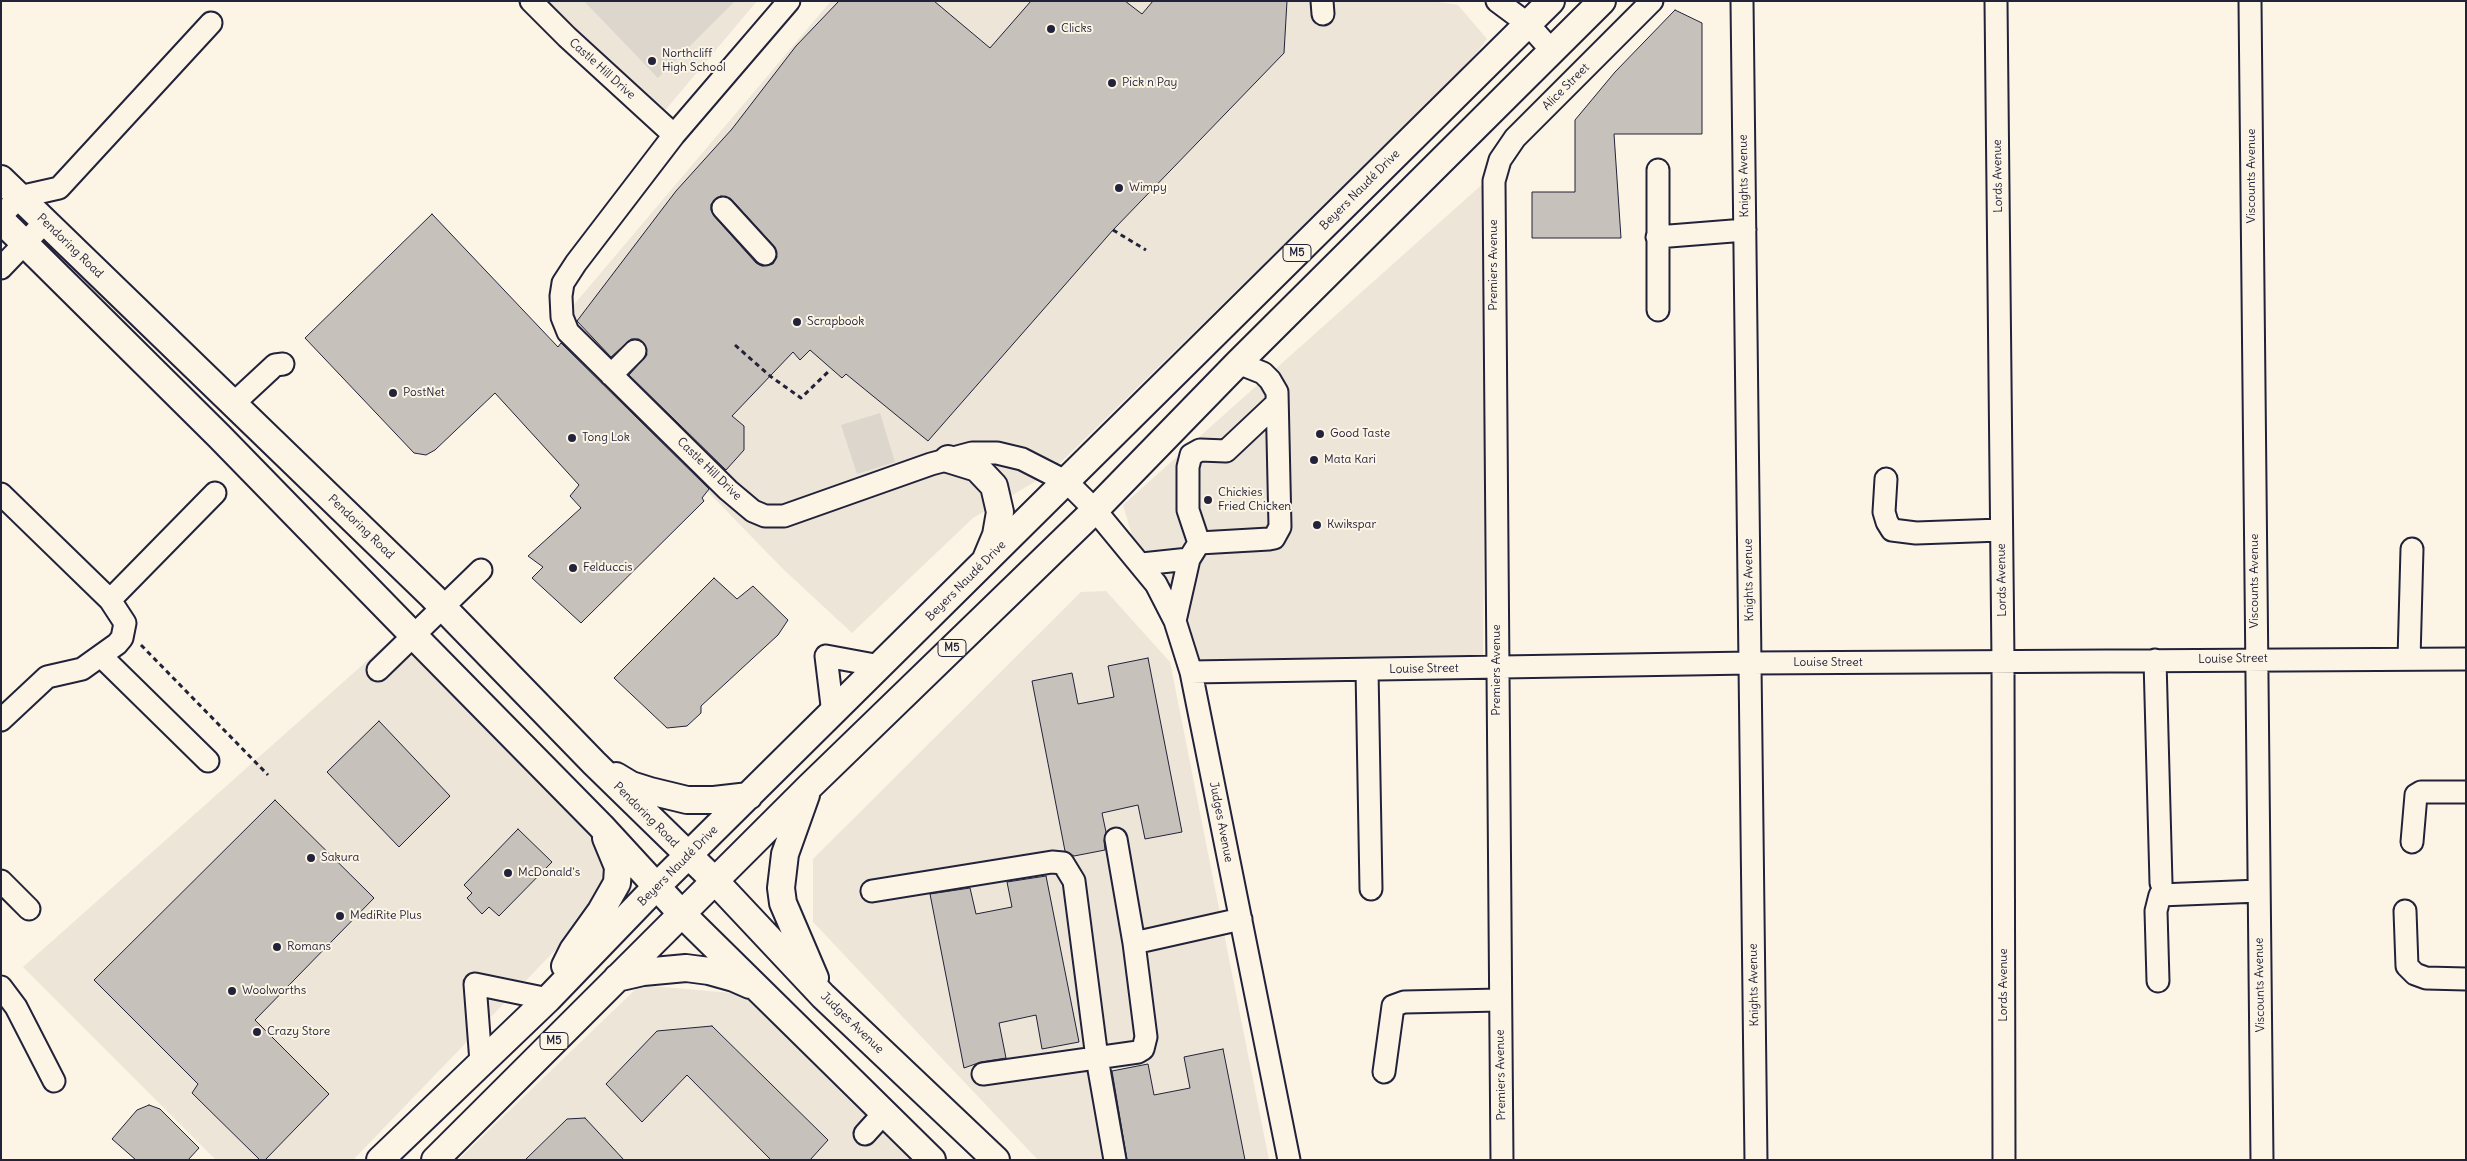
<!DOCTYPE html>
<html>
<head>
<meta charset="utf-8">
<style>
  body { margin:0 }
  #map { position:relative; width:2467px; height:1161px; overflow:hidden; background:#fcf5e5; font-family:Delius,sans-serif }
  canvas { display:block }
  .frame { position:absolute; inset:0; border:2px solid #22223b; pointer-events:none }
</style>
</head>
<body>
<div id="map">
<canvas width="2467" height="1161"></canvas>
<div class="frame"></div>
</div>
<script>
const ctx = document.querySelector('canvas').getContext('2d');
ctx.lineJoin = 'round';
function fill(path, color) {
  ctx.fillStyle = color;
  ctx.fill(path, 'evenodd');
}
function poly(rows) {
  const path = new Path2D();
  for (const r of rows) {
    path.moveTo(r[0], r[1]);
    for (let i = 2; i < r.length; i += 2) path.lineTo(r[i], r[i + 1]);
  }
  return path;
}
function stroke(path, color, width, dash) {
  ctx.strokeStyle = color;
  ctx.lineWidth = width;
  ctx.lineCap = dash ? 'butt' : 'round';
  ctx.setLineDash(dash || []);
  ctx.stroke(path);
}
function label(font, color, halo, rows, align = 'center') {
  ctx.font = font + ' Delius,sans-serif';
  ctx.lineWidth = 4;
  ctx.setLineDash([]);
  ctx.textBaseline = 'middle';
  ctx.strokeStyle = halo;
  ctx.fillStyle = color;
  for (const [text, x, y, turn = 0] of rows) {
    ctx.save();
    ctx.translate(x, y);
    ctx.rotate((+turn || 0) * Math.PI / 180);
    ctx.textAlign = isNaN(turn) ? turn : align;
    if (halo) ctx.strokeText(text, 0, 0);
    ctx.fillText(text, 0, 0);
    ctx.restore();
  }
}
const built = poly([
  [538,1,757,1,657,120],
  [831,1,1431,1,1458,5,1487,39,1469,63,1050,473,973,518,852,633,782,568,611,392,555,327],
  [1486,181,1483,661,1193,670,1134,542,1123,505],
  [1106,591,1170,662,1269,1160,1038,1160,813,922,813,859,1081,592],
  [395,636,592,831,605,869,591,913,353,1160,216,1160,23,967],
  [640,985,755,995,918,1160,458,1160]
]);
const green = poly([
  [584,1,735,1,658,78],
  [880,413,895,462,857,474,841,425]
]);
const building = poly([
  [839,1,934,1,990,48,1031,1,1125,1,1142,14,1153,1,1287,1,1284,53,1113,230,928,441,846,374,842,378,810,350,800,360,793,352,732,416,744,426,744,450,726,470,629,375,647,355,644,343,639,339,631,339,611,357,577,321,676,191,732,129,796,46,839,1],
  [721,196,732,200,774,246,777,257,773,264,762,266,756,263,714,216,711,210,711,204,721,196],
  [1675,10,1702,23,1702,134,1614,134,1621,238,1532,238,1532,192,1575,192,1575,120,1615,72,1675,10],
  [432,214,558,347,561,343,709,489,702,498,704,501,581,623,532,578,543,567,528,556,581,508,570,496,579,485,495,393,435,450,426,455,414,453,305,338,432,214],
  [714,578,737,599,753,586,788,620,778,635,701,706,701,713,687,726,667,728,614,678,714,578],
  [1148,658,1182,832,1145,839,1138,805,1102,813,1106,832,1104,841,1105,850,1074,856,1065,851,1032,681,1072,673,1078,704,1114,697,1108,666,1148,658],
  [379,721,450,796,399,847,327,772,379,721],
  [275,800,374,898,255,1020,329,1094,265,1160,260,1160,192,1093,198,1084,94,980,275,800],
  [518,829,552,862,499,916,489,907,482,914,467,898,472,893,464,885,518,829],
  [1046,876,1079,1042,1042,1049,1036,1015,999,1023,1006,1058,981,1062,964,1068,930,894,970,888,976,914,1012,907,1007,882,1046,876],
  [712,1026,828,1140,810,1160,771,1160,687,1075,642,1122,606,1084,657,1031,712,1026],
  [1223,1049,1245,1160,1127,1160,1112,1071,1148,1064,1154,1095,1190,1088,1184,1057,1223,1049],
  [149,1105,160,1109,199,1148,188,1160,136,1160,112,1139,137,1110,149,1105],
  [585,1118,624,1160,525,1160,567,1119,585,1118]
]);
const path = poly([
  [1113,230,1146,250],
  [735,345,770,376,801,398,828,372],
  [141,645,268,775]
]);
const minor = poly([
  [531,1,567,37,674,135],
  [789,1,674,135,576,263,563,283,561,296,562,317,568,332,728,490,753,511,765,516,784,516,931,464,972,453,997,453,1022,459,1067,482,1095,510,1156,584,1175,621,1191,672,1289,1160],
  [1322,1,1323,14],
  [1497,1,1528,24,1552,51],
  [1742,1,1756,1160],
  [1996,1,2003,661,2004,1160],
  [2250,1,2262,1160],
  [723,208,765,254],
  [1,216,19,197,59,188,211,23],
  [1657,237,1745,230],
  [1,268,45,222],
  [1658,310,1658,170],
  [611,375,635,351],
  [233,404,275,365,283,364],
  [1886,479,1884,512,1887,522,1892,530,1916,533,2001,530],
  [1,494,110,600,125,623,122,638,117,644,82,669,47,677,1,720],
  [1199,543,1269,539,1274,538,1280,527,1277,392,1270,380,1263,373,1238,363],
  [1199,543,1188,510,1188,467,1191,455,1200,450,1226,451,1277,403],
  [1142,564,1189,559],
  [110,600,215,493],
  [1175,621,1189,559,1199,543],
  [101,656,208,761],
  [2409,659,2412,549],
  [2155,660,2161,883],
  [378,670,481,570],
  [1367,670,1371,889],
  [1191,672,1750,663,2466,659],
  [833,714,826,656,880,666],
  [2412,842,2416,795,2421,792,2466,792],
  [1,881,29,909],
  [872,891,1052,862,1063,863,1074,881,1097,1058,1115,1160],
  [2405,911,2407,966,2415,974,2426,978,2466,979],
  [1134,943,1241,919],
  [2158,981,2156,911,2160,895,2259,891],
  [1,987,16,1007,54,1081],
  [481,1062,475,984,548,999],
  [1384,1072,1393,1006,1404,1002,1500,1000],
  [983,1074,1138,1052,1143,1049,1146,1037,1134,943,1116,839],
  [865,1134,884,1113],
  [1502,1160,1494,181,1500,160,1515,138,1652,1]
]);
const major = poly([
  [1,179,432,596,594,763,715,881,823,996,996,1160],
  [1,220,219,436,414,636,601,826,681,913,932,1160],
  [948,459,977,468,994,486,1000,512,996,535,986,559],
  [616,776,631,785,650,791,687,800,714,800,749,796],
  [806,795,785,854,781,888,783,903,815,978],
  [565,966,573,950,601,911,617,883,618,867,606,838],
  [617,978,643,972,686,968,709,971,734,978,750,985],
  [380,1160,548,999,656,887,1551,1],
  [435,1160,809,787,1095,510,1238,363,1602,1]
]);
const markers = [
  [1051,29,5,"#22223b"],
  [652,61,5,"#22223b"],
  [1112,83,5,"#22223b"],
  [1119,188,5,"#22223b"],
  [797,322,5,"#22223b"],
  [393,393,5,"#22223b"],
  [1320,434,5,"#22223b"],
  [572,438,5,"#22223b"],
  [1314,460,5,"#22223b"],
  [1208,500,5,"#22223b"],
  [1317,525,5,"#22223b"],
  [573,568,5,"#22223b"],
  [311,858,5,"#22223b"],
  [508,873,5,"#22223b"],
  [340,916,5,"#22223b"],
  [277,947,5,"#22223b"],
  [232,991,5,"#22223b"],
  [257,1032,5,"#22223b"]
];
const shields = [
  [1297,253,28],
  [952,648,28],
  [554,1041,28]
];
const shieldNames = [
  ["M5",1297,253],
  ["M5",952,648],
  ["M5",554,1041]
];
const poiNames = [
  ["Clicks",1061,29],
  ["Northcliff",662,54],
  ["High School",662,68],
  ["Pick n Pay",1122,83],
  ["Wimpy",1129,188],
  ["Scrapbook",807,322],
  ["PostNet",403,393],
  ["Good Taste",1330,434],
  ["Tong Lok",582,438],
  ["Mata Kari",1324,460],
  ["Chickies",1218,493],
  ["Fried Chicken",1218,507],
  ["Kwikspar",1327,525],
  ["Felduccis",583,568],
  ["Sakura",321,858],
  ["McDonald's",518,873],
  ["MediRite Plus",350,916],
  ["Romans",287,947],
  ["Woolworths",242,991],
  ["Crazy Store",267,1032]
];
const streetNames = [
  ["Castle Hill Drive",602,69,42],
  ["Alice Street",1566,87,-45],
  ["Knights Avenue",1744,176,-91],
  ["Lords Avenue",1998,176,-91],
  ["Viscounts Avenue",2252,176,-90],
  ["Beyers Naudé Drive",1360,190,-45],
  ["Pendoring Road",70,246,44],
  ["Premiers Avenue",1494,265,-90],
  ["Castle Hill Drive",709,469,44],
  ["Pendoring Road",361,527,44],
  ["Knights Avenue",1749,580,-91],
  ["Lords Avenue",2002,580,-91],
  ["Beyers Naudé Drive",966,581,-45],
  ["Viscounts Avenue",2255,581,-90],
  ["Louise Street",2233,659,-1],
  ["Louise Street",1828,663],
  ["Louise Street",1424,669,-1],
  ["Premiers Avenue",1497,670,-90],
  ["Pendoring Road",646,815,45],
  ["Judges Avenue",1221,822,79],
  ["Beyers Naudé Drive",678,866,-45],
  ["Knights Avenue",1754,985,-91],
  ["Lords Avenue",2004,985,-90],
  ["Viscounts Avenue",2260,985,-91],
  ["Judges Avenue",852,1023,44],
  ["Premiers Avenue",1501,1075,-91]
];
fill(built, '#ece5d8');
fill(green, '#dcd6cc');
fill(building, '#c6c1bb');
stroke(building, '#22223b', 1);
stroke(minor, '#22223b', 25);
stroke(major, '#22223b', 30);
stroke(path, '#22223b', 3, [5, 4]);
stroke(minor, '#fcf5e5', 21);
stroke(major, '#fcf5e5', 26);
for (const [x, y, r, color] of markers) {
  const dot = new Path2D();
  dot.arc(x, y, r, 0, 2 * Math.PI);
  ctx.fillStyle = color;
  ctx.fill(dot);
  stroke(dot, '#fcf5e5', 2);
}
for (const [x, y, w] of shields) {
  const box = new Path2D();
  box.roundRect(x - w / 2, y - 8.5, w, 17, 4);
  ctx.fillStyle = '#fcf5e5';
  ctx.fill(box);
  stroke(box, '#22223b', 1);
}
label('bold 11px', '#22223b', null, shieldNames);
label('12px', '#22223b', '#fcf5e5', poiNames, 'left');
label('12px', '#22223b', '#fcf5e5', streetNames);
</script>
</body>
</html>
